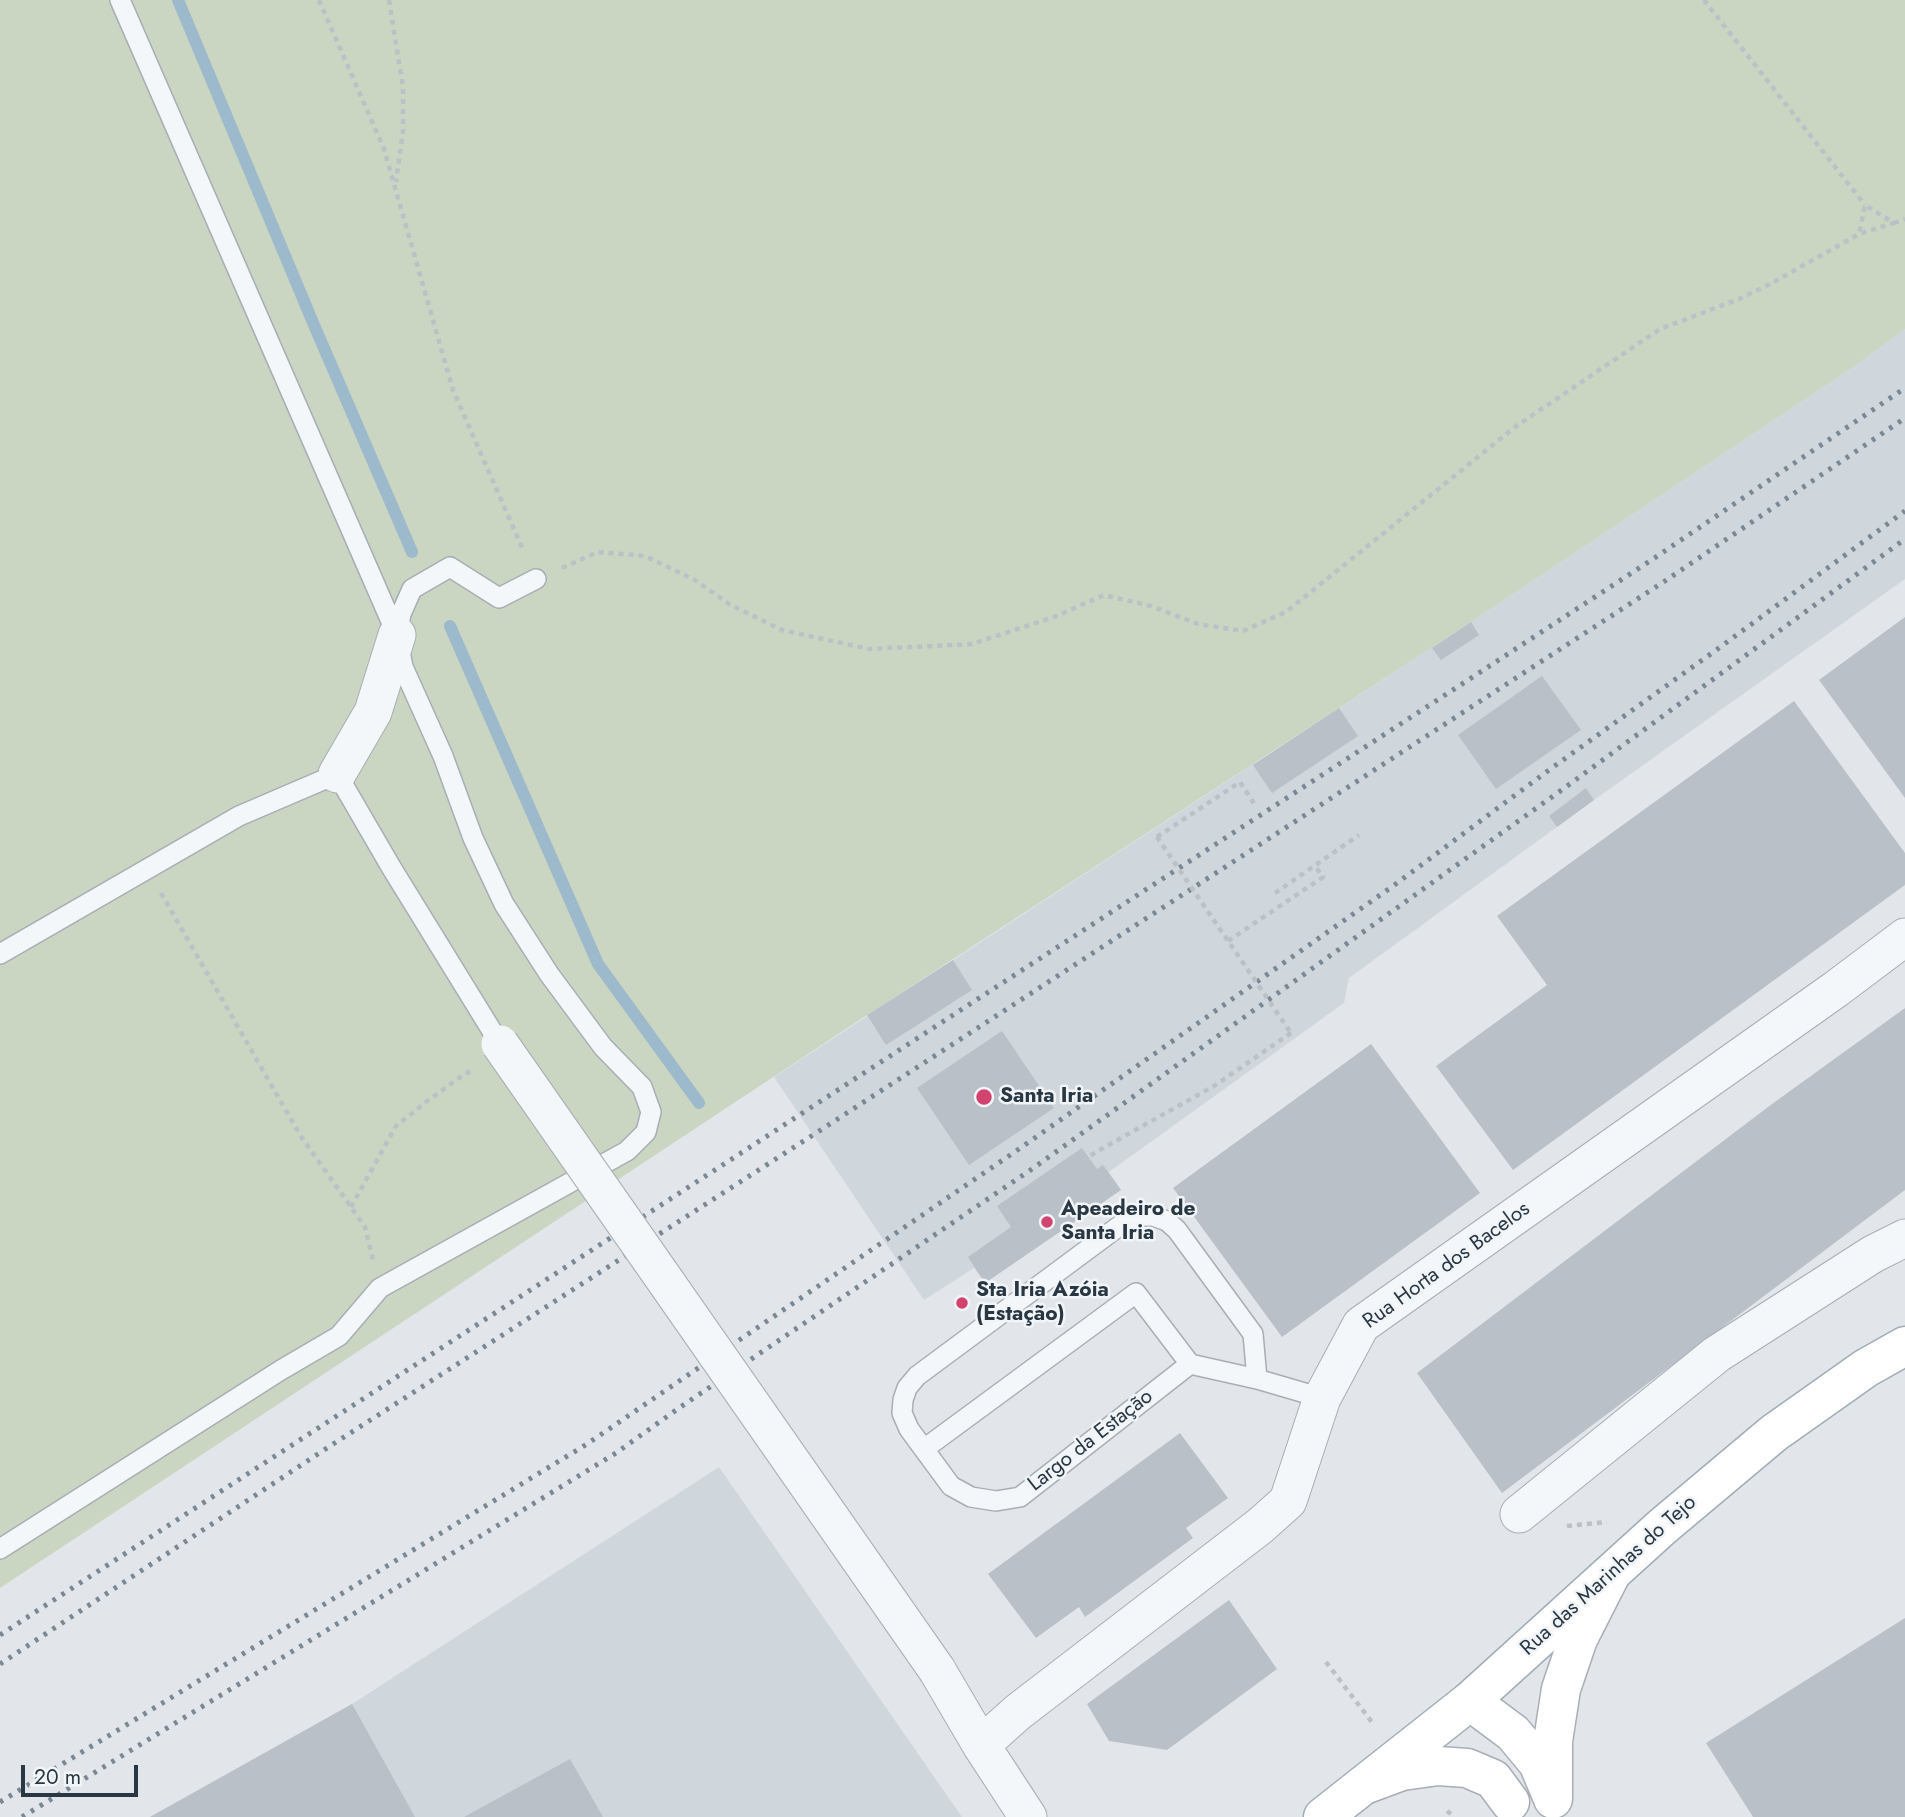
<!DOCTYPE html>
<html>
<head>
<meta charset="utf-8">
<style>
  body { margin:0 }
  #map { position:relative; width:1905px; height:1817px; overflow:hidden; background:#e2e6ea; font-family:Jost,sans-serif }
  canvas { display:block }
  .scale { position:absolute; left:21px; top:1765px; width:117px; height:32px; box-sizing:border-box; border:4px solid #293743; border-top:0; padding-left:9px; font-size:21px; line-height:24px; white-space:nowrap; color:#293743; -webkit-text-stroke:5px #f1f5f8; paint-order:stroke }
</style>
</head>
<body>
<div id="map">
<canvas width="1905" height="1817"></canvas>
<div class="scale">20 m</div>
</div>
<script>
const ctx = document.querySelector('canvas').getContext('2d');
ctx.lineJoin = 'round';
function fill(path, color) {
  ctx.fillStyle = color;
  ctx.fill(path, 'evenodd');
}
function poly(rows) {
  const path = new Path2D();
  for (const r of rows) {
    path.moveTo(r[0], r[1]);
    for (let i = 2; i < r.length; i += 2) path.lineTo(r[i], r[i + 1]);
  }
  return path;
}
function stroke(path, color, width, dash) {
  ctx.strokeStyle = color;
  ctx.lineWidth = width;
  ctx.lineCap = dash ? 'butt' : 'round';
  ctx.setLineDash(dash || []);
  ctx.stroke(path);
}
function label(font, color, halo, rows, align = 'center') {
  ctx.font = font + ' Jost,sans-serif';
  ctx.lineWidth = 5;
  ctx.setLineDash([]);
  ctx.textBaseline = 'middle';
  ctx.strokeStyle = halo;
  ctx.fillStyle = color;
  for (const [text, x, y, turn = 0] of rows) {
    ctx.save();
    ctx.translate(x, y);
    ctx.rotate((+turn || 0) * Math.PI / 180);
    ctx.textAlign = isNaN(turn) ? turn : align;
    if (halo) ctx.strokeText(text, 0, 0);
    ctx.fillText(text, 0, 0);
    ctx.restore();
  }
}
const built = poly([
  [1905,329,1905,579,1594,800,1349,978,1344,1003,1109,1172,1121,1190,985,1283,974,1268,924,1300,774,1077,1471,622,1852,368],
  [719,1467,962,1817,150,1817,352,1704]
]);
const green = poly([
  [0,0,1905,0,1905,329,1852,368,1471,622,867,1015,0,1588]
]);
const stream = poly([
  [178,0,314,325,412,552],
  [450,626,598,964,699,1103]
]);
const building = poly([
  [1905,617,1905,798,1819,680],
  [1471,622,1479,635,1441,660,1432,648],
  [1542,676,1581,730,1496,789,1458,735],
  [1794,701,1905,853,1905,885,1513,1170,1436,1066,1547,985,1497,916],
  [1339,708,1358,736,1272,793,1253,765],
  [1586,788,1594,800,1557,827,1549,816],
  [953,960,972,990,886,1045,867,1015],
  [1905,1008,1905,1190,1502,1493,1417,1373,1772,1104],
  [1002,1031,1054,1108,969,1165,917,1088],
  [1371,1044,1480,1193,1282,1337,1173,1188],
  [1082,1148,1097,1169,1103,1165,1121,1190,985,1283,968,1257,1011,1227,997,1206],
  [1180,1433,1228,1498,1186,1528,1193,1538,1085,1617,1079,1607,1036,1638,988,1574],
  [1229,1600,1277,1669,1167,1750,1109,1741,1087,1704],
  [1905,1618,1905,1817,1753,1817,1706,1743],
  [352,1704,415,1817,150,1817],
  [570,1759,603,1817,464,1817]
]);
const path = poly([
  [319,0,384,149,453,390,524,552],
  [389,0,403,87,403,131,396,182],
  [1704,0,1865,205],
  [1894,223,1905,219],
  [562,568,598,552,645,556,695,580,729,604,782,630,869,649,972,644,1054,617,1104,595,1151,606,1198,624,1243,631,1286,612,1515,427,1660,329,1739,299,1772,283,1859,234,1894,223,1865,205,1859,234],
  [1157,837,1240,782,1255,805],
  [161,893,300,1135,365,1227,373,1260],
  [1275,893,1359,835],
  [1228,941,1323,877,1315,866],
  [351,1207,396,1126,426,1102,463,1075,473,1070],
  [1081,1219,1055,1181,1096,1152,1214,1086,1291,1033],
  [1567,1526,1607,1522],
  [1326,1662,1374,1725],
  [1447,1811,1455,1817]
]);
const service = poly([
  [120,0,397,635],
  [0,954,239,816,337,774,391,867,500,1044],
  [1257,1379,1253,1334,1177,1230,1167,1221,1153,1216,1139,1216,1126,1221,917,1376,907,1388,903,1400,902,1413,909,1429,951,1486,971,1497,996,1501,1020,1497,1190,1364,1257,1379,1322,1398],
  [924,1449,1136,1293,1190,1364],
  [0,1549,281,1370,339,1336,380,1288,627,1151,646,1132,651,1112,642,1087,603,1047,549,974,504,904,473,838,443,756,403,667,397,635,401,614,412,589,450,567,499,598,536,579]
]);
const minor = poly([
  [337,774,373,712,397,635],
  [1519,1514,1717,1354,1873,1254,1905,1238],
  [937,1670,981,1745,1028,1817],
  [981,1745,1018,1712,1260,1526,1288,1501,1322,1398,1361,1325,1836,989,1905,937]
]);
const secondary = poly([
  [1470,1701,1513,1733,1538,1763,1551,1794],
  [1364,1785,1402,1771,1438,1766,1467,1768,1493,1779,1510,1802],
  [1553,1799,1553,1741,1561,1689,1578,1639,1611,1574]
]);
const primary = poly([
  [1323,1817,1470,1701,1662,1527,1774,1433,1866,1368,1905,1346]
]);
const rail = poly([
  [0,1635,1485,669,1653,559,1905,388],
  [0,1664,327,1448,813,1135,1665,581,1905,418],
  [0,1802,587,1444,1019,1149,1393,886,1549,770,1719,648,1905,511],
  [22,1817,616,1453,679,1408,1032,1169,1563,789,1905,539]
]);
const pathBridge = poly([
  [1157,837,1291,1033]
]);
const minorBridge = poly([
  [500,1044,937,1670]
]);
const markers = [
  [984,1097,9,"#d2446f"],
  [1047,1222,7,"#d2446f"],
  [962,1303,7,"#d2446f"]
];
const poiNames = [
  ["Santa Iria",1000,1097],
  ["Apeadeiro de",1061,1210],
  ["Santa Iria",1061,1234],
  ["Sta Iria Azóia",976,1291],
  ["(Estação)",976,1315]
];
const streetNames = [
  ["Rua Horta dos Bacelos",1447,1266,-36],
  ["Largo da Estação",1091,1441,-38],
  ["Rua das Marinhas do Tejo",1609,1576,-42]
];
fill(built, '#cfd6dc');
fill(green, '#cad5c2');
stroke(stream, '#9cbacb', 12);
fill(building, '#b9c0c8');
stroke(service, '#a7aeb5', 22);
stroke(minor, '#a7aeb5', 39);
stroke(secondary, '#a7aeb5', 41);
stroke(primary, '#a0adb7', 41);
stroke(path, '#bbc1c6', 4.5, [5, 5]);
stroke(service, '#f4f7f9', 19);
stroke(minor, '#f4f7f9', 37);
stroke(secondary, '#fff', 38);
stroke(primary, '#fff', 38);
stroke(rail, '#7a8895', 5, [3.5, 7]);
stroke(minorBridge, '#a7aeb5', 39, []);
stroke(pathBridge, '#bbc1c6', 4.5, [5, 5]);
stroke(minorBridge, '#f4f7f9', 37);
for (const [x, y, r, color] of markers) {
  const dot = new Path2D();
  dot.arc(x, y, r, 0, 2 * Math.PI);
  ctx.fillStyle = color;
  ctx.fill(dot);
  stroke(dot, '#f1f5f8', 2.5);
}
label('bold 21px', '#293743', '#f1f5f8', poiNames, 'left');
label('21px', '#293743', '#f1f5f8', streetNames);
</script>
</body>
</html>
